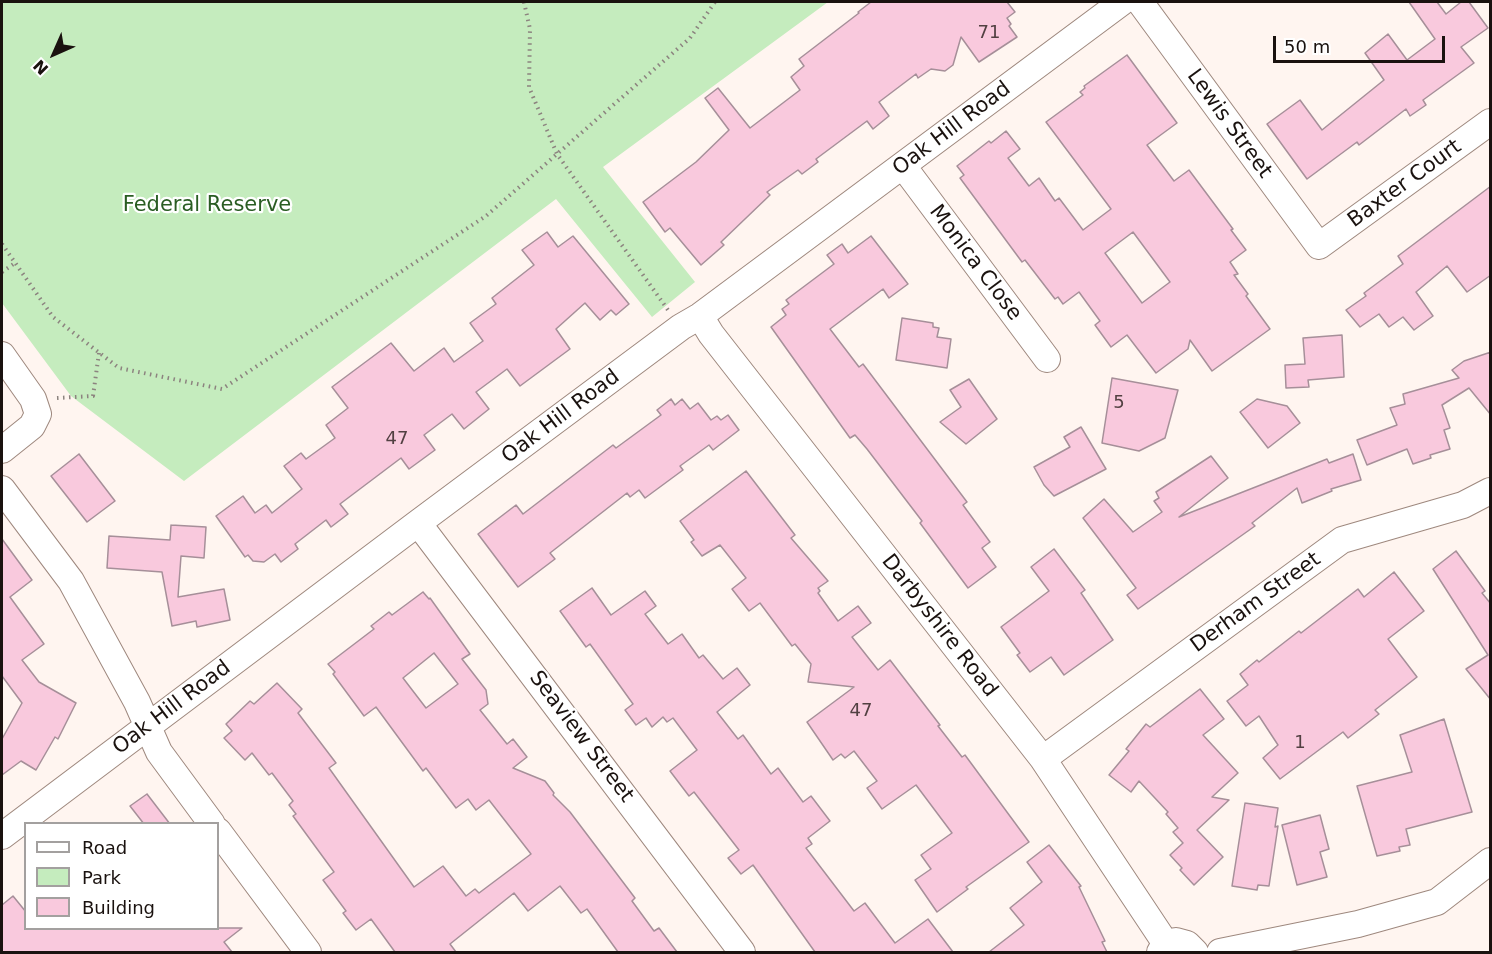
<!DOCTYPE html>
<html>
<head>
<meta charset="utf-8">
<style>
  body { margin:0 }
  #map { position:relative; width:1492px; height:954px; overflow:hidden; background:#fff5f0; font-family:"DejaVu Sans",sans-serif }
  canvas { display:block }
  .frame { position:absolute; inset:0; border:3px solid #1a120f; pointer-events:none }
  .legend { position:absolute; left:24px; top:822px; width:195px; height:108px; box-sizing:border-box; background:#fff; border:2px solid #a3a09f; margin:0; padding:8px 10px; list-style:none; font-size:18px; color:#1a120f }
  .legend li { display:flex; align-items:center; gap:12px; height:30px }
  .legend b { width:30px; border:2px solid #a3a09f }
  .north { position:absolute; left:24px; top:24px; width:60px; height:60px; -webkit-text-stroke:4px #fff; paint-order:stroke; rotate:225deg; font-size:16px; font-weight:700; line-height:24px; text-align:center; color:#1a120f }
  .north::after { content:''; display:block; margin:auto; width:21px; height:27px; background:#1a120f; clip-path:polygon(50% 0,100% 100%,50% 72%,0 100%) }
  .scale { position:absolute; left:1273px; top:36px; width:172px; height:27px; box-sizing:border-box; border:3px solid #1a120f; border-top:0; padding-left:8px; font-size:18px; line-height:21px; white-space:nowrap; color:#1a120f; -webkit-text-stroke:4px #fff; paint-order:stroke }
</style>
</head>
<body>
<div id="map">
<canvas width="1492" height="954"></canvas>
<div class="frame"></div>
<ul class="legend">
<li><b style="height:8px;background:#fff"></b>Road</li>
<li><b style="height:16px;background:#c5ecbe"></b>Park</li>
<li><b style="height:16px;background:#f9c9dd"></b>Building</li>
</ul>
<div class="north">N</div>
<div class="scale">50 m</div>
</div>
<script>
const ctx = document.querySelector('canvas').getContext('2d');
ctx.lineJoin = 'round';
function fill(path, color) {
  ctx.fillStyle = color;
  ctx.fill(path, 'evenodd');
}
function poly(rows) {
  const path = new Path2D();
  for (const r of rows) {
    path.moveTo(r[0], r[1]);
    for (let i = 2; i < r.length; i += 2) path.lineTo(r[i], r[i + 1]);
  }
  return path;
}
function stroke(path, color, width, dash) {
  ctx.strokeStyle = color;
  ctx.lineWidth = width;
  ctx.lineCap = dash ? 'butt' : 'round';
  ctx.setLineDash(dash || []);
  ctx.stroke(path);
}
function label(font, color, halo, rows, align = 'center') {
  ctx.font = font + ' "DejaVu Sans",sans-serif';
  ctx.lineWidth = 4.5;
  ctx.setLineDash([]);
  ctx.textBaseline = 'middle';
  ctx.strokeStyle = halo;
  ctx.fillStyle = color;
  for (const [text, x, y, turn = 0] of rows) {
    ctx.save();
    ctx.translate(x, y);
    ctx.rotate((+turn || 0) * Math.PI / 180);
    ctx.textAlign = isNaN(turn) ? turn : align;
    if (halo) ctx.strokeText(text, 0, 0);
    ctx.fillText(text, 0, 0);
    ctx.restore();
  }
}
const green = poly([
  [2,2,828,2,603,167,695,282,652,317,556,199,184,481,71,396,2,303]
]);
const building = poly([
  [871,2,1007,2,1015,12,1007,18,1011,24,1009,26,1017,37,979,62,961,37,953,65,945,71,931,69,918,78,916,74,879,102,889,116,873,129,867,121,816,159,818,162,802,174,798,170,767,192,770,195,721,242,724,245,701,265,670,228,665,232,643,202,696,162,729,130,705,98,718,88,750,128,800,90,791,77,804,66,799,59,859,13,858,12,871,2],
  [1409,2,1437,2,1446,14,1461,2,1469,2,1488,28,1461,47,1474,63,1423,100,1426,105,1410,116,1406,109,1359,145,1357,142,1307,179,1267,124,1300,100,1322,130,1384,80,1365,53,1388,34,1407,60,1435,39,1409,2],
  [1127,55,1177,123,1147,145,1174,181,1189,170,1233,229,1231,230,1246,250,1230,262,1238,274,1234,275,1248,294,1246,296,1270,329,1212,371,1190,340,1188,349,1156,373,1127,335,1111,347,1095,325,1100,321,1079,292,1063,304,1058,297,1055,299,1025,260,1022,262,960,178,964,175,957,166,989,141,991,143,1006,131,1020,149,1008,158,1029,186,1039,178,1055,201,1059,198,1083,230,1111,209,1046,122,1083,95,1080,92,1085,88,1084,86,1127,55],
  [1133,232,1170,282,1142,303,1105,253,1133,232],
  [1491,186,1491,275,1467,292,1447,266,1416,292,1433,316,1414,330,1403,317,1389,327,1379,314,1360,327,1346,310,1366,296,1364,293,1403,264,1398,256,1491,186],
  [547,232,558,247,573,236,629,304,616,315,611,310,600,320,585,303,556,329,570,349,520,386,507,369,476,392,489,409,464,429,452,414,424,435,435,450,409,469,401,458,340,504,348,514,331,527,326,520,295,544,298,549,281,562,275,554,264,562,253,561,248,555,245,557,216,516,243,496,255,513,266,505,272,513,302,489,284,466,301,453,306,459,335,438,326,425,348,408,332,387,391,343,414,371,444,348,454,362,483,341,470,323,496,304,492,298,534,265,522,250,547,232],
  [871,236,908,284,889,298,883,289,830,329,859,367,863,364,967,502,963,505,990,542,982,548,996,567,968,588,920,523,922,521,867,449,855,435,850,438,771,327,786,315,782,309,789,304,786,300,834,264,827,255,842,244,848,253,871,236],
  [902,318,933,323,933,327,939,328,937,337,951,339,947,368,896,360,902,318],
  [1342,335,1344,377,1308,380,1309,387,1286,388,1285,365,1305,364,1303,338,1342,335],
  [1491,352,1491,415,1469,388,1442,405,1450,428,1444,430,1450,449,1430,455,1431,458,1413,464,1407,449,1367,465,1357,440,1397,425,1390,408,1405,404,1403,394,1459,378,1452,370,1464,361,1491,352],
  [1112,378,1178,390,1165,438,1139,451,1102,443,1112,378],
  [969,379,997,419,966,444,940,422,961,407,950,390,969,379],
  [671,399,675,405,682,399,690,409,698,403,711,420,717,416,721,420,728,415,739,430,713,450,709,445,680,466,683,470,645,498,639,490,630,497,627,493,550,553,555,559,518,587,478,534,516,505,523,514,613,445,616,448,661,415,657,410,671,399],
  [1257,399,1287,406,1300,423,1268,448,1240,412,1257,399],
  [1081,427,1106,469,1054,496,1044,485,1034,467,1070,447,1064,437,1081,427],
  [79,454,115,501,87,522,51,476,79,454],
  [1353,454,1361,480,1331,489,1332,491,1302,503,1297,488,1252,523,1255,526,1138,609,1127,595,1136,588,1083,518,1104,499,1133,532,1162,512,1154,501,1159,498,1156,492,1211,456,1228,478,1179,517,1327,459,1329,463,1353,454],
  [746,471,795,535,791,538,828,581,818,588,820,591,818,593,838,621,858,606,871,623,852,637,878,670,890,660,940,725,938,726,962,757,965,755,1029,842,966,887,968,889,937,912,915,880,931,869,921,855,952,833,916,785,882,809,867,788,877,781,854,751,845,758,841,754,833,760,807,722,854,687,808,682,811,664,795,644,792,646,760,603,749,611,732,589,746,578,720,545,702,556,691,542,694,540,680,521,746,471],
  [171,525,206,527,204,558,181,556,178,597,224,589,230,620,197,627,196,621,172,626,162,572,107,568,109,536,170,540,171,525],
  [2,539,32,580,10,597,44,644,22,660,39,682,76,703,58,739,55,737,36,770,21,761,2,775,2,739,22,703,2,676,2,539],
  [1054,549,1085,590,1081,593,1113,640,1064,675,1051,657,1030,672,1017,655,1020,653,1001,627,1049,591,1031,567,1054,549],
  [1456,551,1485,591,1482,593,1491,604,1491,700,1466,669,1488,655,1433,569,1456,551],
  [1394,572,1424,611,1388,639,1417,677,1375,710,1379,714,1348,738,1343,732,1280,779,1263,758,1278,745,1259,716,1246,726,1227,701,1248,685,1240,674,1257,660,1259,662,1299,631,1301,633,1358,589,1364,597,1394,572],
  [592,588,611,615,645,591,656,606,645,614,668,644,682,634,699,658,703,655,723,679,737,668,750,685,717,712,738,739,743,735,771,774,778,768,803,802,811,796,830,821,808,838,812,844,806,848,854,911,865,903,895,943,928,919,953,952,815,952,753,865,741,874,728,858,739,850,694,792,689,796,670,771,697,750,673,718,667,722,663,717,652,727,646,718,636,725,625,710,633,704,590,644,586,647,560,611,592,588],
  [423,592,429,599,430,598,470,654,462,659,486,690,488,704,480,710,507,744,513,739,527,757,513,768,545,781,554,793,553,795,570,812,635,898,632,901,654,931,659,928,677,952,618,952,587,909,581,913,560,886,528,911,514,893,450,944,456,952,395,952,371,919,356,930,343,913,346,911,323,880,334,872,293,816,296,814,289,805,293,801,272,773,269,775,252,753,245,760,224,738,232,731,226,724,250,701,254,704,277,683,302,709,298,713,336,763,329,768,414,887,443,866,466,896,475,889,479,893,531,854,489,800,476,810,468,799,456,808,426,768,423,771,376,707,364,716,333,674,335,672,328,664,374,629,371,626,389,612,392,615,423,592],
  [434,653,458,684,426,708,403,678,434,653],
  [1200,689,1224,719,1203,735,1238,773,1212,797,1229,800,1197,830,1223,857,1194,885,1180,870,1182,868,1170,855,1183,843,1173,832,1178,828,1166,814,1168,812,1139,781,1131,792,1109,775,1129,751,1126,749,1146,724,1150,727,1200,689],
  [1444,719,1472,812,1406,829,1410,845,1399,847,1400,851,1377,856,1357,786,1412,772,1400,735,1444,719],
  [147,794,170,824,144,824,130,806,147,794],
  [1245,803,1278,808,1275,827,1278,826,1269,886,1258,885,1257,890,1232,886,1245,803],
  [1320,815,1329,849,1320,852,1327,877,1297,885,1282,825,1320,815],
  [1049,845,1081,886,1079,887,1105,941,1102,942,1107,952,989,952,1024,925,1010,908,1042,882,1027,862,1049,845],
  [13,896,26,912,26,928,242,928,224,942,232,952,2,952,2,905,13,896]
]);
const path = poly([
  [524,2,530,29,529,87,557,154,668,310],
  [2,244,53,317,119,368,222,389,486,216,690,38,715,2],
  [2,272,15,263],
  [57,398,93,396,99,353]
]);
const street = poly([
  [1140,2,1319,246,1490,122],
  [903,166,1047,359],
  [700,316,711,334,1043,759,1166,944],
  [2,355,33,399,38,414,32,426,2,450],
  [2,489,71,581,137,702,159,752,212,824],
  [418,523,742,952],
  [1043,759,1342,540,1463,505,1490,491],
  [218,831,308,952],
  [2,836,418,523,681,327,700,316,1122,2],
  [1160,952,1166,944,1176,941,1187,944,1195,952],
  [1220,952,1358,924,1437,902,1490,861]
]);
const numberNames = [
  ["71",989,33],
  ["5",1119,403],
  ["47",397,439],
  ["47",861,711],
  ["1",1300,743]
];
const streetNames = [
  ["Lewis Street",1229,124,54],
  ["Oak Hill Road",952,129,-37],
  ["Baxter Court",1405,184,-36],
  ["Monica Close",975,263,53],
  ["Oak Hill Road",561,417,-37],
  ["Derham Street",1256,603,-36],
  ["Darbyshire Road",939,626,52],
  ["Oak Hill Road",172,708,-37],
  ["Seaview Street",581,737,53]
];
const parkNames = [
  ["Federal Reserve",207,206]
];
fill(green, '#c5ecbe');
fill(building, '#f9c9dd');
stroke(building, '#a68f99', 1.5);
stroke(street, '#9e887e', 28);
stroke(path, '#8c837f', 4, [1.5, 4.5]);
stroke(street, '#fff', 26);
label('18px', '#524042', null, numberNames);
label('21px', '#1a120f', '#fff', streetNames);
label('21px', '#2a5d23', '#fff', parkNames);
</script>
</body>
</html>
